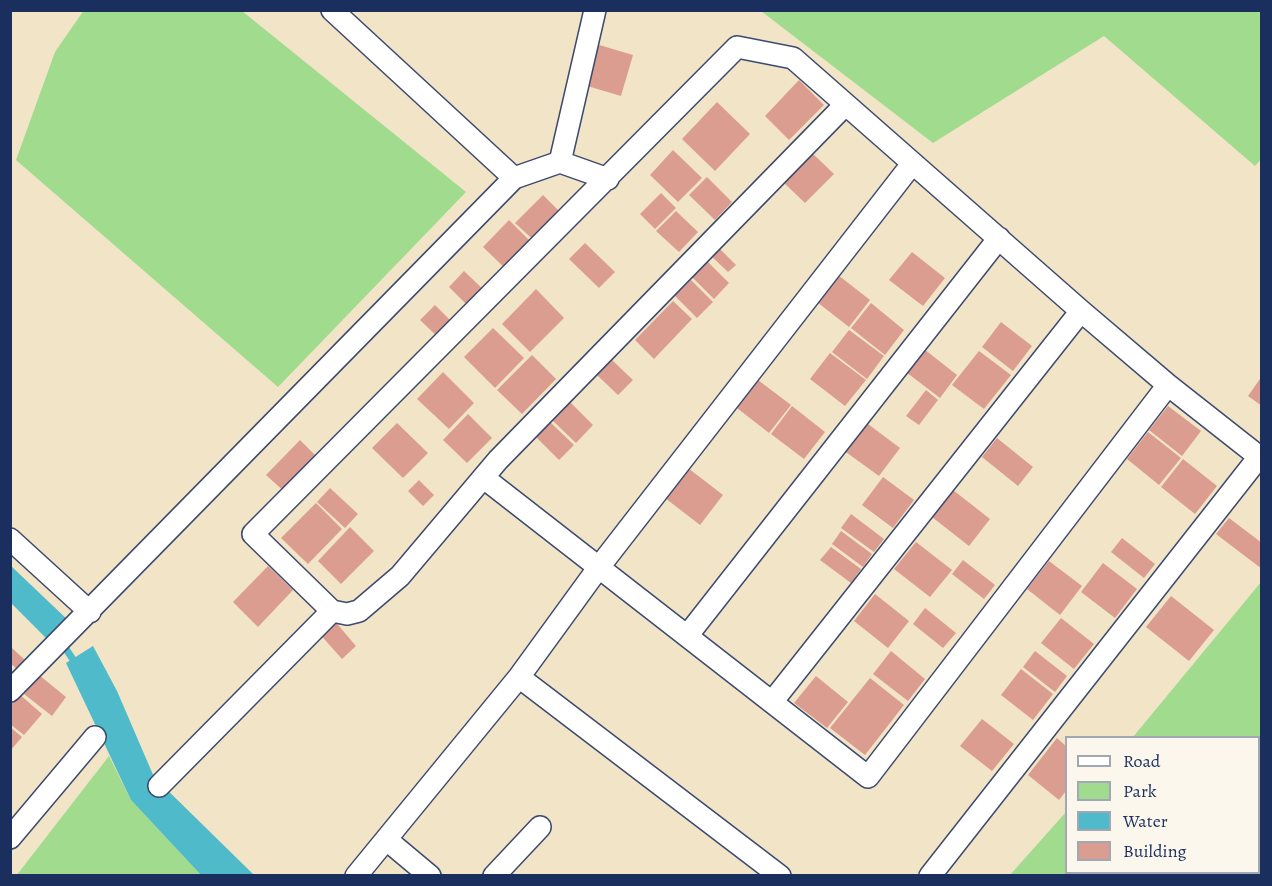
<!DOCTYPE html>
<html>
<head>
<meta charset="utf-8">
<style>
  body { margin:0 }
  #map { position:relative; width:1272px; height:886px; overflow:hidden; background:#f2e4c7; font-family:Alegreya,serif }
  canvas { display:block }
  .frame { position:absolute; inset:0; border:12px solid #1b2f5e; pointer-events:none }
  .legend { position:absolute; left:1065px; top:736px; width:195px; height:138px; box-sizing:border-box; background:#fbf7ec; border:2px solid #a1a7b3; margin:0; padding:8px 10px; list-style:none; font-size:18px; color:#1b2f5e }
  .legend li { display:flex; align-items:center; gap:12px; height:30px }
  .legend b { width:30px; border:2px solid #a1a7b3 }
</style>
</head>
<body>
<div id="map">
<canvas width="1272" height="886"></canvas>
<div class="frame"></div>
<ul class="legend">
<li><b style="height:8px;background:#fff"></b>Road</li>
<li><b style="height:16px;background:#a0db8e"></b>Park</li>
<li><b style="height:16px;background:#4ebaca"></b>Water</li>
<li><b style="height:16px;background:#db9d8f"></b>Building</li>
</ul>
</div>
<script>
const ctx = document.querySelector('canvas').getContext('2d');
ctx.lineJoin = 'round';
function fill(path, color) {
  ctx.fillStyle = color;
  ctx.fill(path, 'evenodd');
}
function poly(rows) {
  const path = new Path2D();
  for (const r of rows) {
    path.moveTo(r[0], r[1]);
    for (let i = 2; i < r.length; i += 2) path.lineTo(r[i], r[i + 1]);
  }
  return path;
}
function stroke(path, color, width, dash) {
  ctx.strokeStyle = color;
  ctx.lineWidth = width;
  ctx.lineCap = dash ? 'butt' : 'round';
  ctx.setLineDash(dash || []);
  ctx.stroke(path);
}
const green = poly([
  [84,10,242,11,466,192,278,387,16,160,55,52],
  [761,11,1261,11,1261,159,1255,166,1104,36,933,143],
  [1261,582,1261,875,1010,875,1066,812,1066,872,1258,872,1258,738,1133,737],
  [109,756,131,800,201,875,16,876]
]);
const water = poly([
  [10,565,71,623,48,640,11,603],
  [93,646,117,691,154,777,254,875,201,875,131,800,66,663]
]);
const stream = poly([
  [62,643,76,664]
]);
const building = poly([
  [596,44,633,55,621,96,584,85],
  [799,80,824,105,789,140,765,116],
  [717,102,750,134,715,171,682,139],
  [673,150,702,178,678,202,650,175],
  [810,151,834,174,805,203,781,180],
  [707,177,732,202,715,220,689,195],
  [661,193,676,208,655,229,640,214],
  [543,195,566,218,539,245,515,223],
  [676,211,698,232,679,252,656,231],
  [509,220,536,247,510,273,483,247],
  [585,243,615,272,599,288,569,259],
  [718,247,736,265,728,272,710,255],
  [912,252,945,278,923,306,889,280],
  [704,258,729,283,714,299,689,274],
  [464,271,489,295,473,311,449,287],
  [838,275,870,300,849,327,817,302],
  [691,280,713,302,697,318,675,296],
  [536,289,564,318,530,352,502,324],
  [673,301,692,319,654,359,635,340],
  [871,303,904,330,885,355,851,328],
  [435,305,456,326,442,341,420,320],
  [1001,322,1032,346,1013,371,982,347],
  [493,328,524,358,495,388,464,357],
  [849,330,884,356,867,379,832,352],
  [924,349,957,375,940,398,906,372],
  [979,351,1011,375,984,409,952,385],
  [830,353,866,380,845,406,810,379],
  [532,355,556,379,522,414,497,390],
  [612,360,633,380,618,395,597,375],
  [443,372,474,403,449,429,417,399],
  [1262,376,1262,406,1248,396],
  [758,380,791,405,769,433,737,408],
  [926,390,938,400,919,425,906,416],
  [568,400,593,425,576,443,550,418],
  [792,406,825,432,804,459,771,434],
  [1168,406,1201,431,1182,456,1149,430],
  [468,414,492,438,467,463,443,440],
  [864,421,900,448,879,476,843,450],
  [550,422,574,445,559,460,536,437],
  [397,423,428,453,403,478,372,448],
  [1148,432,1181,458,1159,485,1127,459],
  [997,438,1033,467,1018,486,982,457],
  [300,440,320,460,287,494,266,475],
  [1183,459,1217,486,1195,514,1161,487],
  [688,468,723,495,700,525,665,498],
  [883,477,914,500,893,528,862,505],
  [419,480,434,495,423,506,408,491],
  [330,488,358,514,345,528,317,502],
  [953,490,990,519,969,546,932,517],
  [316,503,342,529,308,564,281,538],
  [851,514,884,539,874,552,841,528],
  [1229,518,1262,543,1262,569,1216,534],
  [350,527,374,551,341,584,318,561],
  [841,531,872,554,863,567,832,544],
  [1122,538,1155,564,1144,578,1111,552],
  [916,542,952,570,930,597,894,569],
  [831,547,861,569,851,583,820,560],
  [963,560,995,585,984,599,952,574],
  [1049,561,1082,586,1060,615,1027,589],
  [1103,563,1137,589,1115,618,1081,592],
  [268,566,293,590,258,627,233,602],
  [875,594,909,621,888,648,854,621],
  [1171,596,1214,630,1189,661,1146,627],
  [925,608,956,633,943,648,913,624],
  [1061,618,1094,644,1074,669,1041,643],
  [333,619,356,646,342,659,318,632],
  [12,648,25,660,17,669,10,663],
  [891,651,925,679,908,701,873,674],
  [1035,651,1067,676,1055,692,1023,667],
  [1021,669,1053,694,1033,720,1001,695],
  [39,675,66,697,52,716,24,694],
  [816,676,848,702,827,728,794,703],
  [870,678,904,705,865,755,830,728],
  [18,693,42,714,24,735,10,724,10,703],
  [982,719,1014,744,992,771,960,746],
  [10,727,22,737,10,751],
  [1057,738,1066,746,1066,791,1059,800,1028,775]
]);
const minor = poly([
  [332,10,514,178],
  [595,10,560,162,608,179],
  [845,105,498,460,400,576,359,611,347,614,332,611,253,534,737,47,793,58,1081,311,1168,385,1262,459],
  [484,478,868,777,1168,385],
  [10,539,90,612],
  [687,636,999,238],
  [519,677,780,876],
  [10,691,514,178,560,162],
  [772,702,1081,311],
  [159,786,332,611],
  [10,838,95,737],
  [387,840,430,876],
  [356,876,519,677,599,567,912,164],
  [494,876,540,827],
  [930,876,1259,457]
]);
fill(green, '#a0db8e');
fill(water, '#4ebaca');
stroke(stream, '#4ebaca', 7);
fill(building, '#db9d8f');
stroke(minor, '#3b4a6e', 24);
stroke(minor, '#fff', 21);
</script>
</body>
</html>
